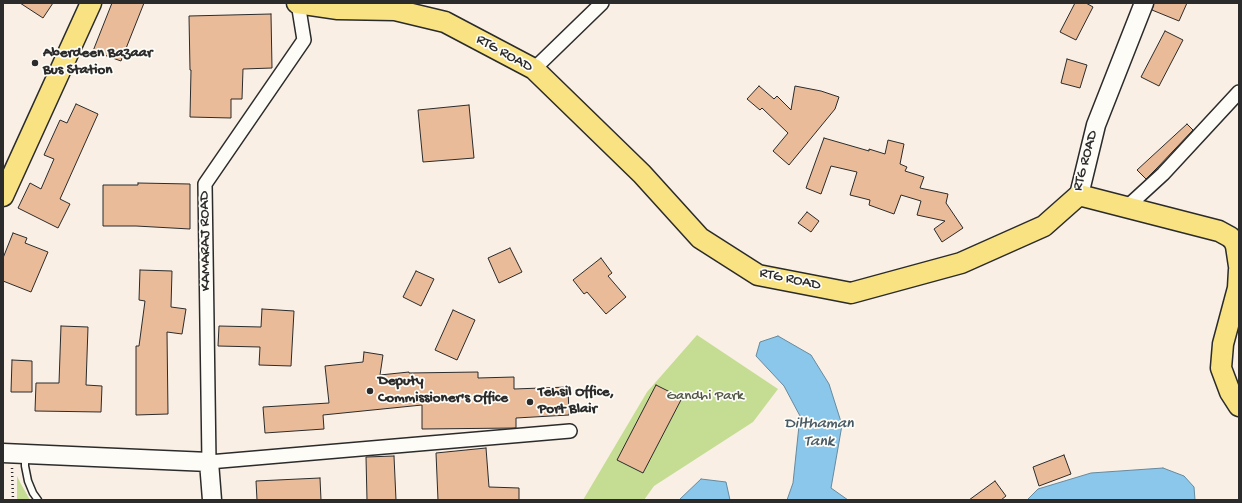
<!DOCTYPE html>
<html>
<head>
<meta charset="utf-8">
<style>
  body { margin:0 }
  #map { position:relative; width:1242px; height:503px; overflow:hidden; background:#f9efe4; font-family:"Gochi Hand",sans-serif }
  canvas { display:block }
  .frame { position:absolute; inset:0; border:4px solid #2b2b2b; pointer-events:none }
</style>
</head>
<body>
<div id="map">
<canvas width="1242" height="503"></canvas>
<div class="frame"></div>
</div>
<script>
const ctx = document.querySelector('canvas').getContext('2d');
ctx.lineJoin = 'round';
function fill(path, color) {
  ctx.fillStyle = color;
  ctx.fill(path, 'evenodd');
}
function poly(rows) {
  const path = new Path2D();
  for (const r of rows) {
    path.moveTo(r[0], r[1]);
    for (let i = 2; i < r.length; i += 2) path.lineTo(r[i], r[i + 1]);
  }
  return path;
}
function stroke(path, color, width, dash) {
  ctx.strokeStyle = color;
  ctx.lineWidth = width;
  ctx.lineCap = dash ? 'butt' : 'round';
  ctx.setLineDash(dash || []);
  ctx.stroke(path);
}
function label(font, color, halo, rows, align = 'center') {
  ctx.font = font + ' "Gochi Hand",sans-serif';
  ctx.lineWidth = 3.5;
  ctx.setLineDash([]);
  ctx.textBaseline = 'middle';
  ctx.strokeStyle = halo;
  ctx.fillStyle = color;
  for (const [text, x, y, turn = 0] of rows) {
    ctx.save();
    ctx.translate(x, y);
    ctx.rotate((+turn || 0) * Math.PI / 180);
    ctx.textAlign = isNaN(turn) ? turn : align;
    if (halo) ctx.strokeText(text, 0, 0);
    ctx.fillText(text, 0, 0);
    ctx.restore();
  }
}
const green = poly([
  [697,335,778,389,753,422,654,486,644,500,583,500,647,392],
  [17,476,21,484,30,500,17,500]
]);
const water = poly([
  [778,336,811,355,829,384,842,425,831,488,848,500,787,500,793,483,800,416,784,386,756,356,760,342,778,336],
  [1163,468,1184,476,1194,487,1195,500,1027,500,1038,489,1091,473,1163,468],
  [701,479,726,482,730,500,679,500,701,479]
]);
const building = poly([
  [20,3,53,3,43,18,20,3],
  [112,3,144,3,121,61,93,51,112,3],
  [1075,3,1086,3,1093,7,1076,40,1060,32,1075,3],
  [1154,3,1187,3,1179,21,1152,10,1154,3],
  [271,14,272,68,243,69,242,99,231,99,231,118,190,117,191,70,190,70,189,16,271,14],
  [1165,31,1183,40,1159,86,1141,77,1165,31],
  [1067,59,1087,65,1080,88,1061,83,1067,59],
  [759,86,774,99,777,96,791,110,795,86,821,91,839,97,835,109,789,165,773,151,788,133,762,108,760,110,747,99,759,86],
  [76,104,98,114,60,199,70,204,58,228,18,208,30,183,41,189,54,159,44,155,60,120,67,123,76,104],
  [469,105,474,158,423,162,418,110,469,105],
  [1187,124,1193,130,1157,168,1146,179,1137,170,1187,124],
  [824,138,869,151,869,149,885,154,888,140,904,144,900,164,907,167,905,171,924,177,920,188,948,194,946,203,963,228,942,242,934,229,945,221,917,215,921,201,901,195,894,214,869,205,870,200,850,195,857,172,831,166,821,194,806,188,824,138],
  [138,183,190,184,190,229,136,226,103,226,103,185,138,185,138,183],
  [807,212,819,221,811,232,798,223,807,212],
  [13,233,27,238,25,243,48,252,31,292,3,281,3,258,13,233],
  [510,248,522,272,499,283,488,258,510,248],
  [601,258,612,273,608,276,626,297,606,314,587,292,584,294,573,280,601,258],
  [140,270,172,271,171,307,186,309,182,334,167,332,168,414,136,415,136,346,139,346,145,301,139,300,140,270],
  [416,271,434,279,421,306,403,297,416,271],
  [262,309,294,311,291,366,259,365,260,347,218,346,219,326,261,327,262,309],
  [453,310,475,320,457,360,435,350,453,310],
  [61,326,88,327,86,385,102,386,101,412,35,411,36,383,59,383,61,326],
  [364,352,383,355,380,375,409,372,409,373,478,372,478,378,514,377,514,389,568,387,569,415,516,418,516,428,422,429,422,405,323,415,324,429,265,433,263,407,329,403,325,366,363,362,364,352],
  [12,360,32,361,32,392,11,392,12,360],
  [656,385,682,398,643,473,617,460,656,385],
  [486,448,489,487,519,488,519,500,438,500,436,453,486,448],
  [1064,455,1071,474,1039,486,1033,467,1064,455],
  [394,456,396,500,367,500,366,457,394,456],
  [320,478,321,500,257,500,256,481,320,478],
  [995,481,1006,496,1001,500,969,500,995,481]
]);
const path = poly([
  [12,468,13,500]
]);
const lane = poly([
  [25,456,25,466,28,481,33,493,38,500]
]);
const street = poly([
  [298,3,304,40,205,184,209,462,570,431],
  [534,69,602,3],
  [1127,207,1163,174,1239,92]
]);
const secondary = poly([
  [1079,195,1096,125,1144,3],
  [3,453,209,462,212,500]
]);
const primary = poly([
  [297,3,338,9,395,10,445,22,534,69,642,174,700,238,758,275,851,293,961,263,1044,226,1079,195,1219,231,1230,237,1234,241,1236,246,1239,266],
  [3,196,91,3],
  [1239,270,1238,288,1223,344,1221,368,1230,392,1239,406]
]);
const markers = [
  [35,63,4,"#2b2b2b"],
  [370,391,4,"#2b2b2b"],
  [530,402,4,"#2b2b2b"]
];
const poiNames = [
  ["Aberdeen Bazaar",43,54],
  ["Bus Station",43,71],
  ["Deputy",378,382],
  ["Commissioner's Office",378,399],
  ["Tehsil Office,",538,393],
  ["Port Blair",538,410]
];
const streetNames = [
  ["RTG ROAD",504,54,29],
  ["RTG ROAD",1086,161,-75],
  ["KAMARAJ ROAD",206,241,-91],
  ["RTG ROAD",790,280,12]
];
const parkNames = [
  ["Gandhi Park",705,397]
];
const waterNames = [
  ["Dilthaman",819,425],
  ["Tank",819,443]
];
fill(green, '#c4dd93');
fill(water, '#8bc7eb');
stroke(water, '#65899e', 1);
fill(building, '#e9bb99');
stroke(building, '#2b2b2b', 1);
stroke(lane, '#2b2b2b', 9);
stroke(street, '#2b2b2b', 16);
stroke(secondary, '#2b2b2b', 21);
stroke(primary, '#2b2b2b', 23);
stroke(path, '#2b2b2b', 2.5, [1, 3]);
stroke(lane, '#fdfcf7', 6);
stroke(street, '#fdfcf7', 13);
stroke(secondary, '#fdfcf7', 18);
stroke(primary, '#f8e281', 20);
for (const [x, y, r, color] of markers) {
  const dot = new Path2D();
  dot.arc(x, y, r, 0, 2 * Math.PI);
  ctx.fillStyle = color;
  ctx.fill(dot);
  stroke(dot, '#fdfcf7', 1.5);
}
label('bold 15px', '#2b2b2b', '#fdfcf7', poiNames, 'left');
label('15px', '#2b2b2b', '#fdfcf7', streetNames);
label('15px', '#515845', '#fdfcf7', parkNames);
label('italic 16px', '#485a65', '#fdfcf7', waterNames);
</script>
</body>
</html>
